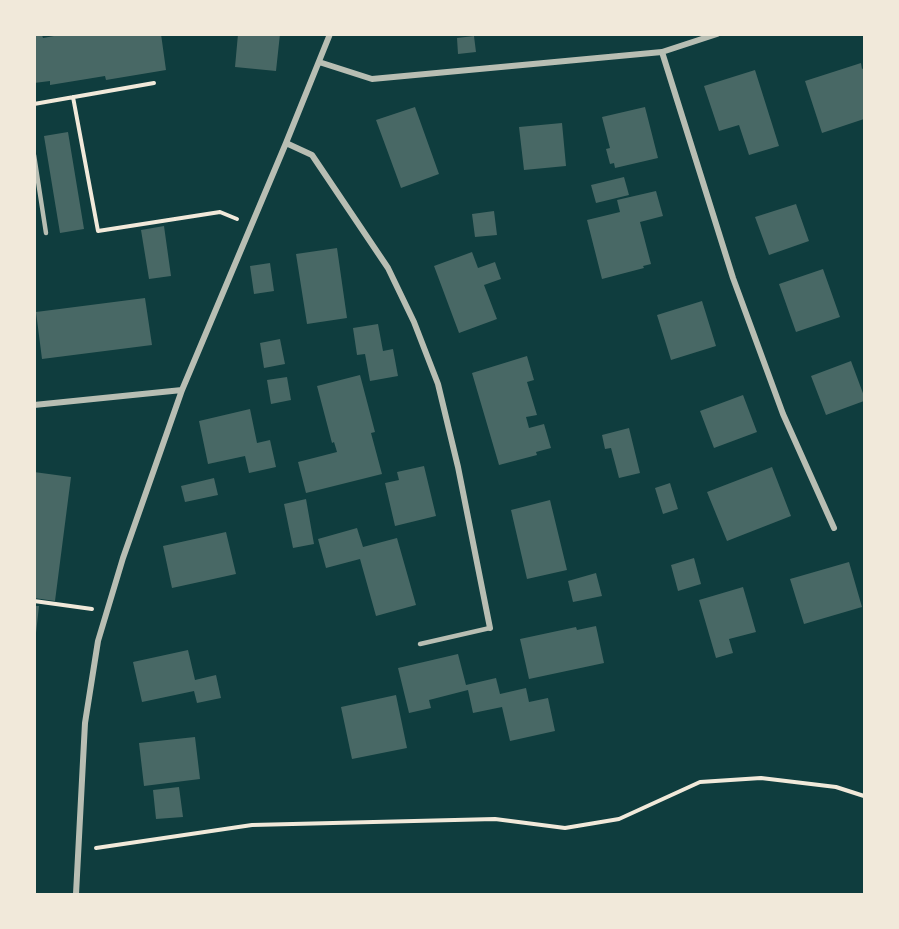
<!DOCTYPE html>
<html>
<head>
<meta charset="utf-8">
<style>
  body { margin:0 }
  #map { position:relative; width:899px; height:929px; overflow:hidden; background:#0f3d3e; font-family:"Libre Baskerville",serif }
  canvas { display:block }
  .frame { position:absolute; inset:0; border:36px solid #f1e9da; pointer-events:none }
</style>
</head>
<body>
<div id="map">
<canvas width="899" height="929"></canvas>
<div class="frame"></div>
</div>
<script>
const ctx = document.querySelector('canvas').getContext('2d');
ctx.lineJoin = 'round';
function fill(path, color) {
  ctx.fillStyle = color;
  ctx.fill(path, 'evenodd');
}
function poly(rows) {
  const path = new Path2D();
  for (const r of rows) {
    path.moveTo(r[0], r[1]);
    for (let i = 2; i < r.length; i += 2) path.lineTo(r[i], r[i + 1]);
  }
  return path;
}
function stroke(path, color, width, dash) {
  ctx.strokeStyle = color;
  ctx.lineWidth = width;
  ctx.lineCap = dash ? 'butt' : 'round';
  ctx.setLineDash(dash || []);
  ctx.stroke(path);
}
const building = poly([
  [65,34,161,34,166,70,106,80,105,76,50,85,50,81,34,83,34,36,42,35,43,38],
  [238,34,280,34,276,71,235,67],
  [474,36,476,52,458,54,457,38],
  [861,63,862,69,864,68,864,119,822,133,805,81],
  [755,70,779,146,749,155,739,125,719,131,704,86],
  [415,107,439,174,401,188,376,120],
  [645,107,658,158,615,168,614,163,610,164,606,149,610,148,602,117],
  [562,123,566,166,524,170,519,127],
  [68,132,84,229,60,233,44,136],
  [624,177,629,195,596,203,591,185],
  [656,191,663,216,640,222,651,264,643,266,644,268,602,279,587,220,620,212,617,200],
  [796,204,809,241,769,255,755,217],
  [494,211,497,235,475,237,472,214],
  [164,226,171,276,149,279,141,230],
  [337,248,347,318,307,324,296,254],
  [472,252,478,268,495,262,501,279,484,285,497,319,459,333,434,266],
  [270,263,274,291,254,294,250,266],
  [823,269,840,317,796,332,779,284],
  [145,298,152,345,42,359,36,312],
  [702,301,716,346,671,360,657,315],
  [378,324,383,351,393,349,398,376,370,381,365,354,357,355,353,328],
  [280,339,285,364,264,368,260,343],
  [527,356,534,380,527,382,537,415,526,417,529,428,544,424,551,448,536,452,537,455,499,465,472,373],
  [851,361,864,396,864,401,826,415,811,376],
  [360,375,375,432,371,433,382,474,306,493,298,462,337,452,334,442,332,443,317,386],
  [287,377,291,400,271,404,267,380],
  [743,395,757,432,714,448,700,411],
  [250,409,257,443,270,440,276,467,249,473,245,456,208,464,199,421],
  [629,428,640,473,619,478,611,448,605,449,602,435],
  [424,466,436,516,395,526,385,483,399,480,397,472],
  [772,467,791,516,727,541,707,492],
  [34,472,71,477,55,601,34,598],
  [214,478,218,495,185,502,181,486],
  [670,483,678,509,663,514,655,488],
  [306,499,314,544,293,548,284,504],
  [550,500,567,570,527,579,511,510],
  [357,528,363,547,397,538,416,605,376,616,360,559,326,568,318,539],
  [226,532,236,574,172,588,163,546],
  [694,558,701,584,678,591,671,565],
  [849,562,862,607,804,624,790,579],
  [596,573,602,596,573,602,568,581],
  [743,587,756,632,729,639,733,653,716,658,699,600],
  [34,606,39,606,36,633,34,633],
  [596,626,604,663,529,679,520,639,576,627,577,630],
  [188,650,195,680,216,675,221,698,197,703,194,691,142,702,133,662],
  [458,654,466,685,496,678,500,694,526,688,529,702,548,698,555,731,510,741,502,707,473,713,468,690,429,700,431,708,409,713,398,668],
  [396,695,407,748,352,759,341,707],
  [195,737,200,779,144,786,139,743],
  [179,787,183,817,156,819,153,790]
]);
const path = poly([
  [73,97,98,231,220,212,237,219],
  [34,104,154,83],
  [34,601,92,609],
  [96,848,252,825,495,819,565,828,619,819,700,782,761,778,836,787,864,796]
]);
const service = poly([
  [34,155,46,233],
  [420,644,490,628]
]);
const minor = poly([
  [662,52,733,278,783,414,834,528],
  [319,62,372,79,662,52,717,34],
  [286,143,312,155,388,268,414,322,438,384,458,467,490,628],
  [34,405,182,390],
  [76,894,85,723,98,641,123,558,182,390,286,143,330,34]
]);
fill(building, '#486865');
stroke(path, '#f1e9da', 4);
stroke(service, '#b8beb3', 4.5);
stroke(minor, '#b8beb3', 6);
</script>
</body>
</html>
